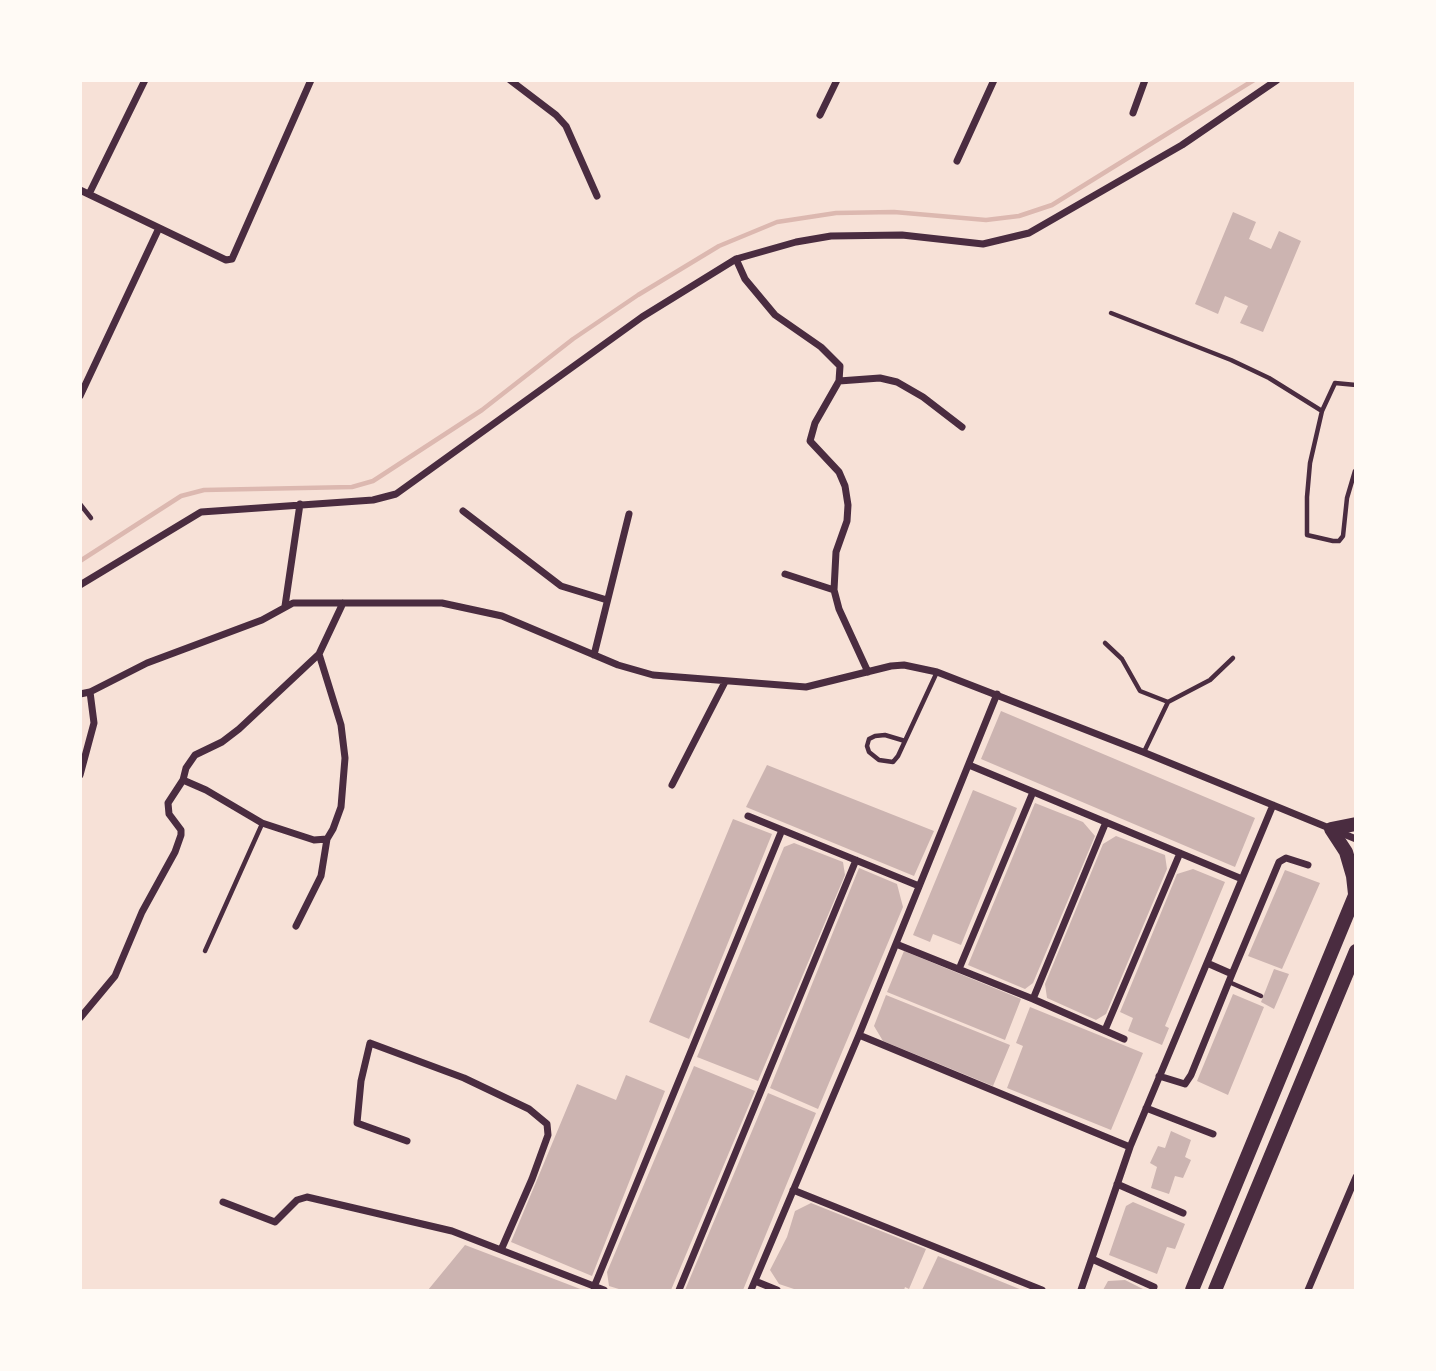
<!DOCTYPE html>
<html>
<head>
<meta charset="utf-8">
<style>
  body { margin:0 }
  #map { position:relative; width:1436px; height:1371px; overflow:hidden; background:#f7e1d7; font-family:"Fira Sans",sans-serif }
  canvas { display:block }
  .frame { position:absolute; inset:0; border:82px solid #fffaf5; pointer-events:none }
</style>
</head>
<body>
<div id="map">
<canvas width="1436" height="1371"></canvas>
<div class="frame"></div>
</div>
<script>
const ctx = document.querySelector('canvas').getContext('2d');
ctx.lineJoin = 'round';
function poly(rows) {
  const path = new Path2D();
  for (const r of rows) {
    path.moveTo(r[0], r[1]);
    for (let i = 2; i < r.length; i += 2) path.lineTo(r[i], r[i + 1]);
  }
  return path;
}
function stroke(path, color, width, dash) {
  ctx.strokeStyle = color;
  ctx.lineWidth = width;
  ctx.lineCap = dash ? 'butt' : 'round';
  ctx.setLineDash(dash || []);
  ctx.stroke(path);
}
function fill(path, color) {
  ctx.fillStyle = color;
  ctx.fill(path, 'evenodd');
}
const stream = poly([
  [80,561,181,496,204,490,352,487,373,481,482,410,573,339,638,295,719,246,777,222,836,213,894,212,986,220,1019,216,1052,205,1254,80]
]);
const building = poly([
  [1233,212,1256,222,1249,239,1271,249,1279,231,1301,241,1263,332,1240,323,1248,306,1225,296,1218,314,1195,304],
  [1001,711,1255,818,1235,867,981,759],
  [767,765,934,831,914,876,746,807],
  [973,790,1017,808,961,945,933,934,930,942,913,935],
  [1035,803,1083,822,1095,836,1033,983,1025,989,968,965],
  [733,819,772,834,689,1039,649,1022],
  [1116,836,1165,855,1167,869,1106,1014,1096,1020,1047,998,1045,984,1103,844],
  [794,843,843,862,845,875,758,1081,697,1057,784,847],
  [859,868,897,884,903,907,818,1109,770,1088],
  [1193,869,1225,882,1165,1026,1169,1028,1162,1045,1128,1031,1133,1018,1120,1012,1177,874],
  [1285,870,1320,883,1282,969,1248,956],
  [904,951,1021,999,1005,1040,887,992],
  [1274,969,1289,974,1274,1009,1261,1002],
  [1233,994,1264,1007,1228,1095,1197,1081],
  [886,995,1010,1045,993,1086,883,1041,874,1026],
  [1030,1007,1143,1053,1111,1130,1007,1088,1023,1046,1016,1043],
  [694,1066,755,1091,671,1290,622,1290,609,1286,607,1272],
  [626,1075,665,1091,592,1276,511,1242,577,1084,616,1100],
  [768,1093,816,1113,743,1290,685,1290],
  [1171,1131,1191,1140,1185,1157,1191,1160,1183,1178,1175,1176,1169,1194,1151,1188,1157,1167,1150,1163,1158,1146,1165,1148],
  [1133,1202,1185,1224,1175,1249,1167,1247,1157,1274,1109,1255,1126,1206],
  [811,1203,926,1249,909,1289,905,1287,904,1290,797,1290,779,1284,770,1270,787,1237,795,1211],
  [465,1245,583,1290,428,1290],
  [938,1256,1022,1290,922,1290],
  [1125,1280,1145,1290,1103,1290,1108,1281]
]);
const service = poly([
  [1111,313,1231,360,1269,378,1322,411],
  [1355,471,1347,498,1343,536,1339,541,1333,541,1307,535,1307,497,1310,463,1322,411,1335,383,1356,385],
  [80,504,91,518],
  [1105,643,1122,659,1140,691,1168,702],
  [905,741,885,735,875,736,869,739,867,746,869,752,879,760,893,762,898,756,937,672],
  [1144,752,1168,702,1210,680,1233,658],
  [205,951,262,824],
  [1229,982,1261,996]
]);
const minor = poly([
  [510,80,556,115,566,126,597,196],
  [1133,113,1145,80],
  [820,115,837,80],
  [957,161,994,80],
  [80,190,226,260,232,259,311,80],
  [89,194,145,80],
  [736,259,745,279,775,315,821,347,840,366,839,381,815,423,810,441,839,472,845,486,848,505,847,521,836,552,834,590,839,609,868,672],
  [839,381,880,378,897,382,923,397,962,427],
  [80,396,159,228],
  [463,511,561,586,607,600],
  [785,574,834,590],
  [80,585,201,512,373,500,396,494,642,317,736,259,796,242,831,236,902,235,983,244,1029,233,1182,145,1277,80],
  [285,606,300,504],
  [594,655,629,514],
  [80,694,90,692,147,663,262,620,293,603,442,603,502,616,618,665,653,675,806,687,891,666,904,665,937,672,1143,752,1356,839],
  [969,765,1242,879],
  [80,775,94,723,90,692],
  [183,780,186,768,195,755,222,742,239,729,319,654],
  [672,785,725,682],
  [748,816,919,886],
  [296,926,321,876,327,839],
  [896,944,1033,999,1124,1039],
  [1207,963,1232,974,1279,862,1286,858,1308,865],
  [959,969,1033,792],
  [1033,999,1106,822],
  [80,1018,115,976,142,912,175,852,181,835,181,830,169,814,168,803,183,780,206,790,262,823,314,840,327,839,333,829,341,807,345,758,341,725,319,654,343,603],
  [1105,1030,1180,853],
  [859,1035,1130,1147],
  [1159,1076,1185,1084,1191,1075,1232,974],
  [1146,1108,1213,1134],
  [407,1141,357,1123,361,1081,370,1043,464,1078,529,1109,547,1124,548,1135,532,1179,501,1250],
  [1117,1184,1183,1213],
  [793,1190,1042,1290],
  [223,1202,275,1222,297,1200,307,1197,452,1231,604,1290],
  [1092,1259,1154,1287],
  [755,1281,777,1290],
  [594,1287,782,830],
  [679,1290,856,860],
  [751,1290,859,1035,997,694],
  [1081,1290,1130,1147,1273,805],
  [1308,1290,1356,1177]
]);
const trunk = poly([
  [1355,894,1353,876,1346,852,1331,829,1356,824],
  [1192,1290,1356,893],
  [1215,1290,1356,951]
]);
stroke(stream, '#dcb8b0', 4.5);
fill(building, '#ccb4b1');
stroke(service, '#4a2c40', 4.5);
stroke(minor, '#4a2c40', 7);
stroke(trunk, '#4a2c40', 14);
</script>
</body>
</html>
